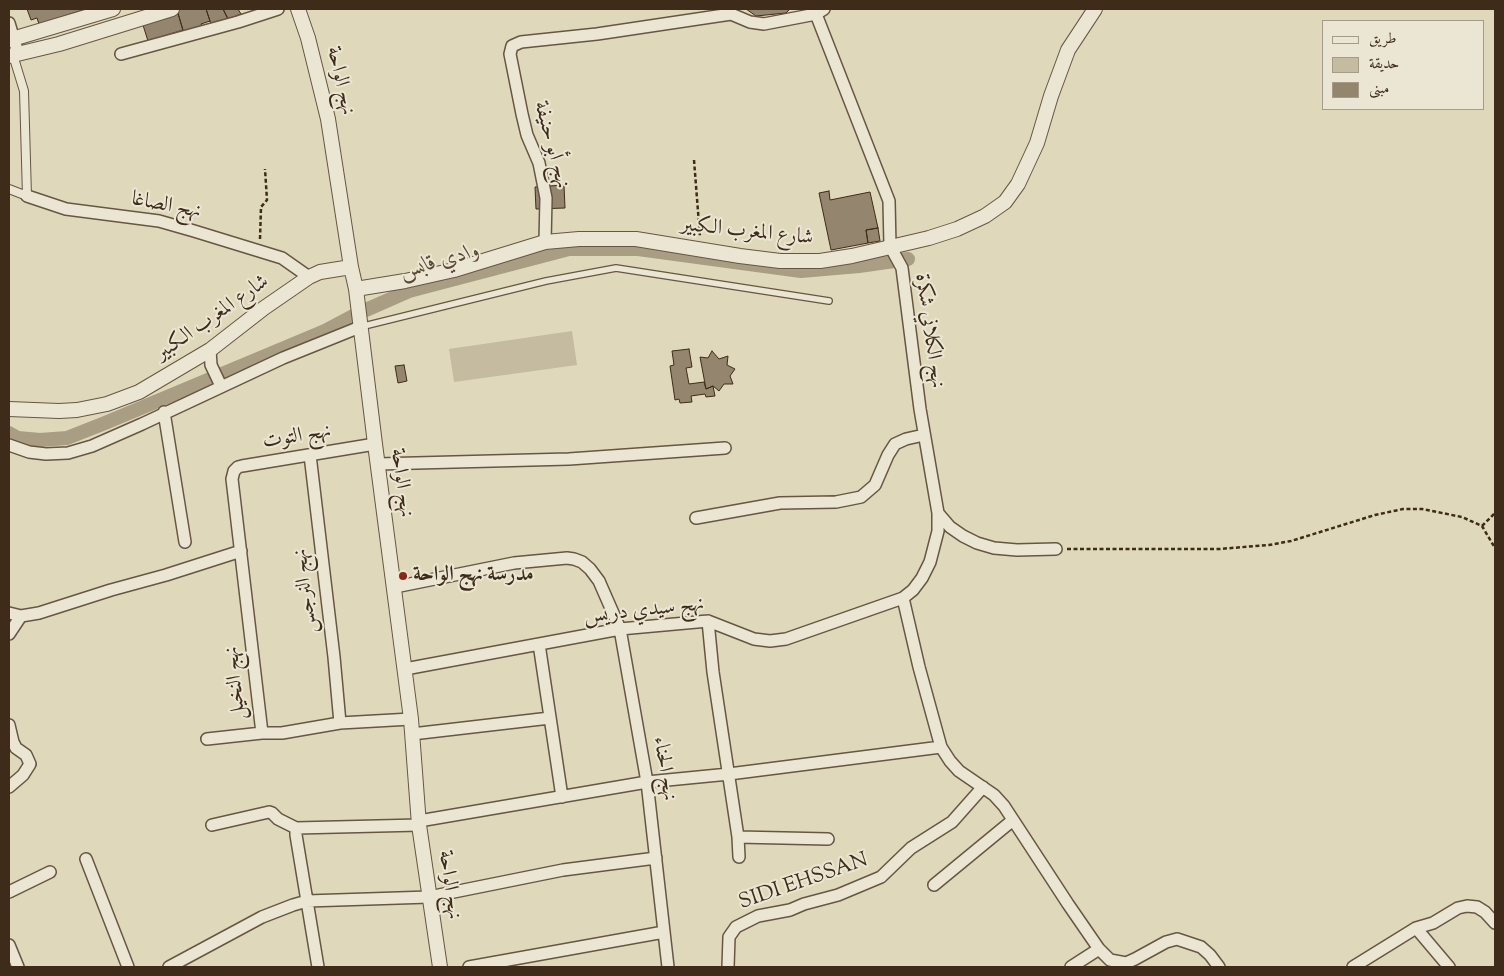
<!DOCTYPE html>
<html>
<head>
<meta charset="utf-8">
<style>
  body { margin:0 }
  #map { position:relative; width:1504px; height:976px; overflow:hidden; background:#e0d8bb; font-family:"Sorts Mill Goudy",Amiri,serif }
  canvas { display:block }
  .frame { position:absolute; inset:0; border:10px solid #3f2b1a; pointer-events:none }
  .legend { position:absolute; left:1322px; top:20px; width:162px; height:90px; box-sizing:border-box; background:#ebe6d3; border:1px solid #a69b89; margin:0; padding:6px 9px; list-style:none; font-size:15px; color:#3f2b1a }
  .legend li { display:flex; align-items:center; gap:10px; height:25px }
  .legend b { width:25px; border:1px solid #a69b89 }
</style>
</head>
<body>
<div id="map">
<canvas width="1504" height="976"></canvas>
<div class="frame"></div>
<ul class="legend">
<li><b style="height:6px;background:#ebe6d3"></b>طريق</li>
<li><b style="height:14px;background:#c5bba0"></b>حديقة</li>
<li><b style="height:14px;background:#93856e"></b>مبنى</li>
</ul>
</div>
<script>
const ctx = document.querySelector('canvas').getContext('2d');
ctx.lineJoin = 'round';
function fill(path, color) {
  ctx.fillStyle = color;
  ctx.fill(path, 'evenodd');
}
function poly(rows) {
  const path = new Path2D();
  for (const r of rows) {
    path.moveTo(r[0], r[1]);
    for (let i = 2; i < r.length; i += 2) path.lineTo(r[i], r[i + 1]);
  }
  return path;
}
function stroke(path, color, width, dash) {
  ctx.strokeStyle = color;
  ctx.lineWidth = width;
  ctx.lineCap = dash ? 'butt' : 'round';
  ctx.setLineDash(dash || []);
  ctx.stroke(path);
}
function label(font, color, halo, rows, align = 'center') {
  ctx.font = font + ' "Sorts Mill Goudy",Amiri,serif';
  ctx.lineWidth = 4;
  ctx.setLineDash([]);
  ctx.textBaseline = 'middle';
  ctx.strokeStyle = halo;
  ctx.fillStyle = color;
  for (const [text, x, y, turn = 0] of rows) {
    ctx.save();
    ctx.translate(x, y);
    ctx.rotate((+turn || 0) * Math.PI / 180);
    ctx.textAlign = isNaN(turn) ? turn : align;
    if (halo) ctx.strokeText(text, 0, 0);
    ctx.fillText(text, 0, 0);
    ctx.restore();
  }
}
const green = poly([
  [572,331,577,365,454,382,449,349]
]);
const canal = poly([
  [9,433,18,438,40,440,67,438,105,423,325,331,359,313,409,291,569,249,638,249,801,271,859,266,908,259]
]);
const building = poly([
  [27,9,86,9,39,24,37,18,31,20,27,9],
  [183,9,206,9,210,21,201,24,203,28,184,34,177,10,183,9],
  [206,9,223,9,228,19,211,24,206,9],
  [223,9,238,9,241,14,228,19,223,9],
  [746,9,790,9,786,13,756,16,746,9],
  [177,10,183,30,148,41,142,22,177,10],
  [564,185,565,208,536,209,535,187,564,185],
  [829,191,830,200,870,192,878,228,866,230,868,243,831,250,819,193,829,191],
  [878,228,880,241,868,243,866,230,878,228],
  [689,349,692,367,686,368,689,384,704,382,706,389,713,386,715,396,706,397,705,394,691,396,692,402,680,403,679,399,675,400,670,366,674,365,672,351,689,349],
  [712,351,719,359,728,356,727,365,735,369,730,376,733,384,724,384,719,391,713,386,706,389,700,357,708,358,712,351],
  [404,365,407,381,398,383,395,366,404,365]
]);
const path = poly([
  [694,160,700,237],
  [260,239,261,207,267,200,265,169],
  [1482,526,1495,513],
  [1067,549,1219,549,1269,545,1291,541,1375,515,1403,509,1422,509,1462,517,1482,526,1495,548]
]);
const service = poly([
  [360,327,546,281,616,268,829,301]
]);
const pedestrian = poly([
  [9,189,27,196,24,91,13,55]
]);
const minor = poly([
  [814,9,889,201,890,246,902,268,920,409,938,513,950,527,963,536,977,543,994,548,1017,550,1056,549],
  [725,10,731,14,750,22,764,24,816,14,824,9],
  [9,23,18,53],
  [121,54,238,22,278,9],
  [27,196,66,209,159,221,194,231,282,258,309,277],
  [545,242,546,198,539,163,527,135,522,114,510,54,512,46,521,42,597,34,731,14],
  [210,350,211,365,221,386],
  [164,412,185,542],
  [375,444,242,466,238,467,234,471,232,479,262,733,282,733,340,723,411,719],
  [9,445,29,452,46,454,68,453,92,446,142,424,283,358,360,327],
  [310,455,334,657,340,723],
  [378,464,569,459,725,448],
  [696,518,780,503,836,502,861,497,875,485,888,455,895,444,906,439,924,435],
  [395,587,514,563,567,558,574,559,582,562,590,569,599,581,620,629,647,782,668,967],
  [903,598,919,667,941,747,950,761,959,771,994,795,1004,806,1068,904,1099,949,1071,967],
  [9,613,21,616,39,613,111,590,166,575,241,551],
  [708,621,713,672,738,837,739,857],
  [9,634,21,616],
  [539,644,562,797],
  [405,669,620,629,708,621,754,639,770,641,786,639,903,598,913,590,922,578,930,562,938,531,938,513],
  [9,725,13,742,16,748,26,755,30,764,23,775,9,787],
  [412,734,550,718],
  [207,739,262,733],
  [419,821,647,782,729,774,941,747],
  [212,825,269,812,272,813,278,819,296,828],
  [738,837,828,839],
  [86,859,128,967],
  [934,885,1013,820],
  [9,892,50,872],
  [1416,928,1449,967],
  [9,945,18,967],
  [1099,949,1110,960,1126,963,1135,959,1166,942,1177,939,1201,947,1210,955,1219,967],
  [169,967,262,917,293,905,307,901,429,897,563,870,656,858],
  [318,967,296,835,296,828,419,825],
  [469,967,664,932],
  [728,967,729,937,736,927,758,916,790,910,804,904,838,895,881,877,911,848,952,822,983,787],
  [1353,967,1416,928,1433,923,1458,908,1467,906,1477,907,1485,912,1495,923]
]);
const tertiary = poly([
  [298,9,308,38,328,119,351,267,356,289,375,444,411,719,419,825,440,967],
  [9,40,113,9],
  [9,56,59,44,172,9],
  [356,289,405,281,454,270,545,242,579,239,636,239,740,256,780,261,820,261,852,256,929,238,957,229,985,216,1005,202,1018,184,1037,143,1051,96,1068,50,1095,9],
  [9,409,59,411,77,410,107,404,139,392,210,350,264,308,309,277,320,272,351,267]
]);
const markers = [
  [403,576,5,"#8f2418"]
];
const streetNames = [
  ["نهج الواحة",339,81,77],
  ["نهج أبو حنيفة",550,145,75],
  ["نهج الصاغا",166,207,11],
  ["شارع المغرب الكبير",747,233,6],
  ["شارع المغرب الكبير",213,319,-35],
  ["نهج الكلاني شكرة",928,331,82],
  ["نهج التوت",297,438,-9],
  ["نهج الواحة",400,483,82],
  ["نهج النرجس",307,591,-97],
  ["نهج سيدي دريس",644,612,-6],
  ["نهج النخيل",237,683,-96],
  ["نهج الحناء",663,769,81],
  ["SIDI EHSSAN",804,883,-19],
  ["نهج الواحة",448,885,82]
];
const poiNames = [
  ["مدرسة نهج الواحة",413,576]
];
const waterNames = [
  ["وادي قابس",440,263,-16]
];
fill(green, '#c5bba0');
stroke(canal, '#a99d84', 14);
fill(building, '#93856e');
stroke(building, '#3f2b1a', 1);
stroke(service, '#675642', 8);
stroke(pedestrian, '#675642', 10);
stroke(minor, '#675642', 14);
stroke(tertiary, '#675642', 16);
stroke(path, '#3f2b1a', 2.5, [4, 2.5]);
stroke(service, '#ebe6d3', 5.5);
stroke(pedestrian, '#ebe6d3', 8);
stroke(minor, '#ebe6d3', 11);
stroke(tertiary, '#ebe6d3', 14);
for (const [x, y, r, color] of markers) {
  const dot = new Path2D();
  dot.arc(x, y, r, 0, 2 * Math.PI);
  ctx.fillStyle = color;
  ctx.fill(dot);
  stroke(dot, '#ebe6d3', 2);
}
label('21px', '#3f2b1a', '#ebe6d3', streetNames);
label('bold 21px', '#3f2b1a', '#ebe6d3', poiNames, 'left');
label('italic 22px', '#5a4834', '#ebe6d3', waterNames);
</script>
</body>
</html>
